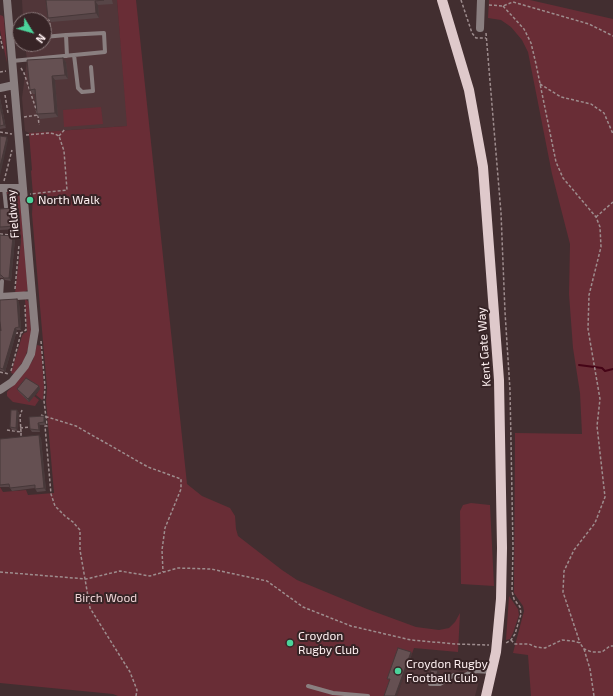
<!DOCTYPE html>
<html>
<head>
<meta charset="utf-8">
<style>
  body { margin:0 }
  #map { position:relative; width:613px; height:696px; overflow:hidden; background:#422e30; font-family:"Exo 2",sans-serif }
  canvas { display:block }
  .north { position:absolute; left:12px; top:12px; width:40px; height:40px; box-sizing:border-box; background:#372426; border:1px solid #877677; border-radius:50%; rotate:127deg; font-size:11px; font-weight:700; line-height:16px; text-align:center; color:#fef0f1 }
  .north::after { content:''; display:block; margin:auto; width:14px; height:18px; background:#4bd49b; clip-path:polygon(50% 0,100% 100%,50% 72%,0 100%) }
</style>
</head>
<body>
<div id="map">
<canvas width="613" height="696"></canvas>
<div class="north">N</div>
</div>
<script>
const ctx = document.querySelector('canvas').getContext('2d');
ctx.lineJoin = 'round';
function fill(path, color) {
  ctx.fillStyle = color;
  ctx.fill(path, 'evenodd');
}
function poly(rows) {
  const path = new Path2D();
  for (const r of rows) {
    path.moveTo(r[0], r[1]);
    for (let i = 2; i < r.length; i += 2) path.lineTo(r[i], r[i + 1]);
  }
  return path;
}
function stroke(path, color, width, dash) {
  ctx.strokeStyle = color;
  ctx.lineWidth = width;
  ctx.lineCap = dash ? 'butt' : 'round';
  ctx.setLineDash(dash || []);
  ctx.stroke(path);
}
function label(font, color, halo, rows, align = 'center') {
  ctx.font = font + ' "Exo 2",sans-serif';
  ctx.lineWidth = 4;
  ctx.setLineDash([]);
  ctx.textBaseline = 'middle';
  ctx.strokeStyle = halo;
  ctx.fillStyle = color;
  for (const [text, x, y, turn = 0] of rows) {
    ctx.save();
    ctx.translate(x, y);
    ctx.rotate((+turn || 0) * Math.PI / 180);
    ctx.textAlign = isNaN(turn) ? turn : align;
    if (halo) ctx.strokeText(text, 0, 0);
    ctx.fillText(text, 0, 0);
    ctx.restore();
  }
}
const built = poly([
  [22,0,117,0,128,126,29,133,25,131,22,98,27,60,25,44,44,44,44,20,23,20],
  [409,663,462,671,471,667,478,667,477,674,480,677,475,696,397,696]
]);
const green = poly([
  [117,0,136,0,187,484,202,496,230,508,235,516,236,529,238,536,282,570,297,580,367,609,416,627,439,630,449,628,455,622,460,613,458,652,414,648,397,696,118,696,113,694,0,683,0,487,3,492,26,490,28,495,54,493,46,401,47,388,32,214,33,195,31,171,32,170,29,133,127,126],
  [489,0,530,0,613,19,613,696,531,696,528,655,513,653,524,611,523,606,514,593,515,433,582,434,580,393,573,348,569,294,570,244,552,174,528,52,522,40,511,27,501,20,488,18],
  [0,15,3,16,4,19,7,63,0,30],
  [101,107,103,124,64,127,63,110],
  [7,191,16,192,20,197,28,290,24,292,15,293,21,242,19,209,16,208,15,194,7,194],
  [25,299,28,301,29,304,31,331,30,343,24,360,14,374,11,373,22,336,24,333,27,332],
  [37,345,41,346,44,387,43,399,42,400,36,395,40,389,24,397,29,402,34,396,39,400,35,406,13,402,7,396,7,392,25,372,33,360],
  [471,503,490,505,494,586,461,584,460,511,463,505],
  [509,596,518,609,519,615,513,633,510,639,506,640]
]);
const stream = poly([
  [579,365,602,368,605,371,613,369]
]);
const path = poly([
  [461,0,472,33,476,38,486,38],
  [489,5,503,6,513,2,589,24,613,36],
  [503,6,524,29,531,43,536,64,556,162,563,178,596,217,600,227,601,247,589,295,588,329,600,399,597,426,605,497,595,523,574,550,564,571,563,592,580,643],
  [49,18,51,32],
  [44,27,51,26],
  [486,33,501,213,505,312,510,390,513,548,512,591,514,599,520,607,521,614,515,634,511,640,506,643],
  [0,36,3,49],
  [31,44,32,54],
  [21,68,24,73,38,115,39,125],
  [0,72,6,71],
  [540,84,561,97,591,104,604,113,613,134],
  [5,95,8,113],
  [24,117,38,115],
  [0,132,12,134],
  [26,135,49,133,55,134,59,136,64,151,67,190,30,194],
  [59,136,65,129],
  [4,181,12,150],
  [596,217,613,202],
  [0,234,20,236],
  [15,289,19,245],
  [15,333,21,333,26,330,25,305],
  [41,341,45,387,44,401,47,426,45,426,51,494,55,506,65,516,73,522,80,530,80,550,90,608,130,672,137,690,136,696],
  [11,371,21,333],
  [0,372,9,374],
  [41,415,76,426,148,467,181,479,181,489,165,528,162,550,163,572],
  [20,428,32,427],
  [7,430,21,432,21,438],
  [21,432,20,416,22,410],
  [0,572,86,579,120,571,150,576,178,568,211,569,267,581,303,607,351,626,411,640,456,644,489,645],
  [511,640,515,644,529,644,536,647,545,648,562,640,573,641,580,643,584,649,592,652,602,652,610,646,613,646],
  [584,649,590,669,594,696]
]);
const service = poly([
  [66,35,104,33,105,52,74,55],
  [44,37,66,35,67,56],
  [12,61,74,55,78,88,82,92,93,91,91,67],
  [4,188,6,207],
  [1,297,2,281],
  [430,684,440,684,454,675,463,676,473,671,491,672],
  [308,686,333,693,368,696]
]);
const minor = poly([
  [480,28,481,0],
  [0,88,14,85],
  [0,188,23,188],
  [0,297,32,295],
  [0,390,12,382,25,366,31,354,35,330,7,0]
]);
const primary = poly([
  [442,0,469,90,483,167,499,380,502,548,501,599,496,652,486,696]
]);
const wall = poly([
  [46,0,112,0,113,4,98,5,99,18,51,22,48,18],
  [63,58,66,62,68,79,55,80,58,117,40,119,37,114,35,94,33,94,30,90],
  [0,98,6,128,0,129],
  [15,208,17,210,18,229,0,230,0,209],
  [0,235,15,239,11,281,5,280,3,278,0,278],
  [17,299,19,302,21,330,17,330,5,372,0,370,0,330,1,331],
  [39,386,40,389,29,402,19,392,17,389],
  [17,410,19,413,17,431,12,430,10,427],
  [44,416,46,419,46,425,40,425,40,432,32,432,30,429],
  [41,438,46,491,37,492,35,488,12,491,10,488,10,487,0,487,0,439],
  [438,671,441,675,439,680,433,680,430,675]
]);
const shadedWall = poly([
  [95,1,98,5,99,18,96,13],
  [63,58,66,62,68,79,65,75],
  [52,76,55,80,58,117,55,113],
  [0,98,6,128,4,125,0,105],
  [7,137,8,140,0,176,0,167],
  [15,208,17,210,18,229,16,226],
  [13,236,15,239,11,281,9,278],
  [17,299,19,302,21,330,19,327],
  [15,328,17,330,5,372,3,369],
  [39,386,40,389,29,402,28,399],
  [17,410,19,413,17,431,16,428],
  [44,416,46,419,46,425,44,422],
  [38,423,40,425,40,432,39,430],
  [39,435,41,438,46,491,44,488],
  [411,652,412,654,397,696,395,696],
  [438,671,441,675,439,680,436,676]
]);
const building = poly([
  [46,0,104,0,95,1,96,13,48,18,46,0],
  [63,58,65,75,52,76,55,113,37,114,35,89,30,90,27,60,63,58],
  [0,105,4,125,0,126,0,105],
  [0,136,7,137,0,167,0,136],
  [15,208,16,226,0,227,0,209,15,208],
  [0,235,13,236,9,278,4,278,1,275,0,275,0,235],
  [17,299,19,327,15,328,3,369,0,368,0,330,1,331,0,321,0,300,17,299],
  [26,378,39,386,28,399,17,389,26,378],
  [11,410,17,410,16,428,10,427,11,410],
  [44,416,44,422,38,423,39,430,30,429,29,417,44,416],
  [39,435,44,488,35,489,35,485,10,488,9,484,0,485,0,439,39,435],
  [398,648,411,652,395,696,384,696,390,679,387,679,398,648],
  [431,670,438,671,436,676,430,675,431,670]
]);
const markers = [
  [30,200,4,"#4bd49b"],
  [290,643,4,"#4bd49b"],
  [398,671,4,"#4bd49b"]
];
const poiNames = [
  ["North Walk",38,200],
  ["Croydon",298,636],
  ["Rugby Club",298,650],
  ["Croydon Rugby",406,664],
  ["Football Club",406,678]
];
const streetNames = [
  ["Fieldway",13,214,-95],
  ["Kent Gate Way",484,347,-94]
];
const parkNames = [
  ["Birch Wood",106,598]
];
fill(built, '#513639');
fill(green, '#692d36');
stroke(stream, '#450416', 2);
stroke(path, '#9e8d8e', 1.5, [3, 2]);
stroke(service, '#8a7f80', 4);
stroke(minor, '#8a7f80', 8);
stroke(primary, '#dfc9cb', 10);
fill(wall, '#574547');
fill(shadedWall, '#473839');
fill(building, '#655052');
stroke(building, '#473839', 1);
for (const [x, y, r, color] of markers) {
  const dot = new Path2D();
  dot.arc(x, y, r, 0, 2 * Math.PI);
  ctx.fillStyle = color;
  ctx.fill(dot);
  stroke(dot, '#372426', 1.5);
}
label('12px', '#fef0f1', '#372426', poiNames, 'left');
label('12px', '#fef0f1', '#372426', streetNames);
label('12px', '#f0d5d7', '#372426', parkNames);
</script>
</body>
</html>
